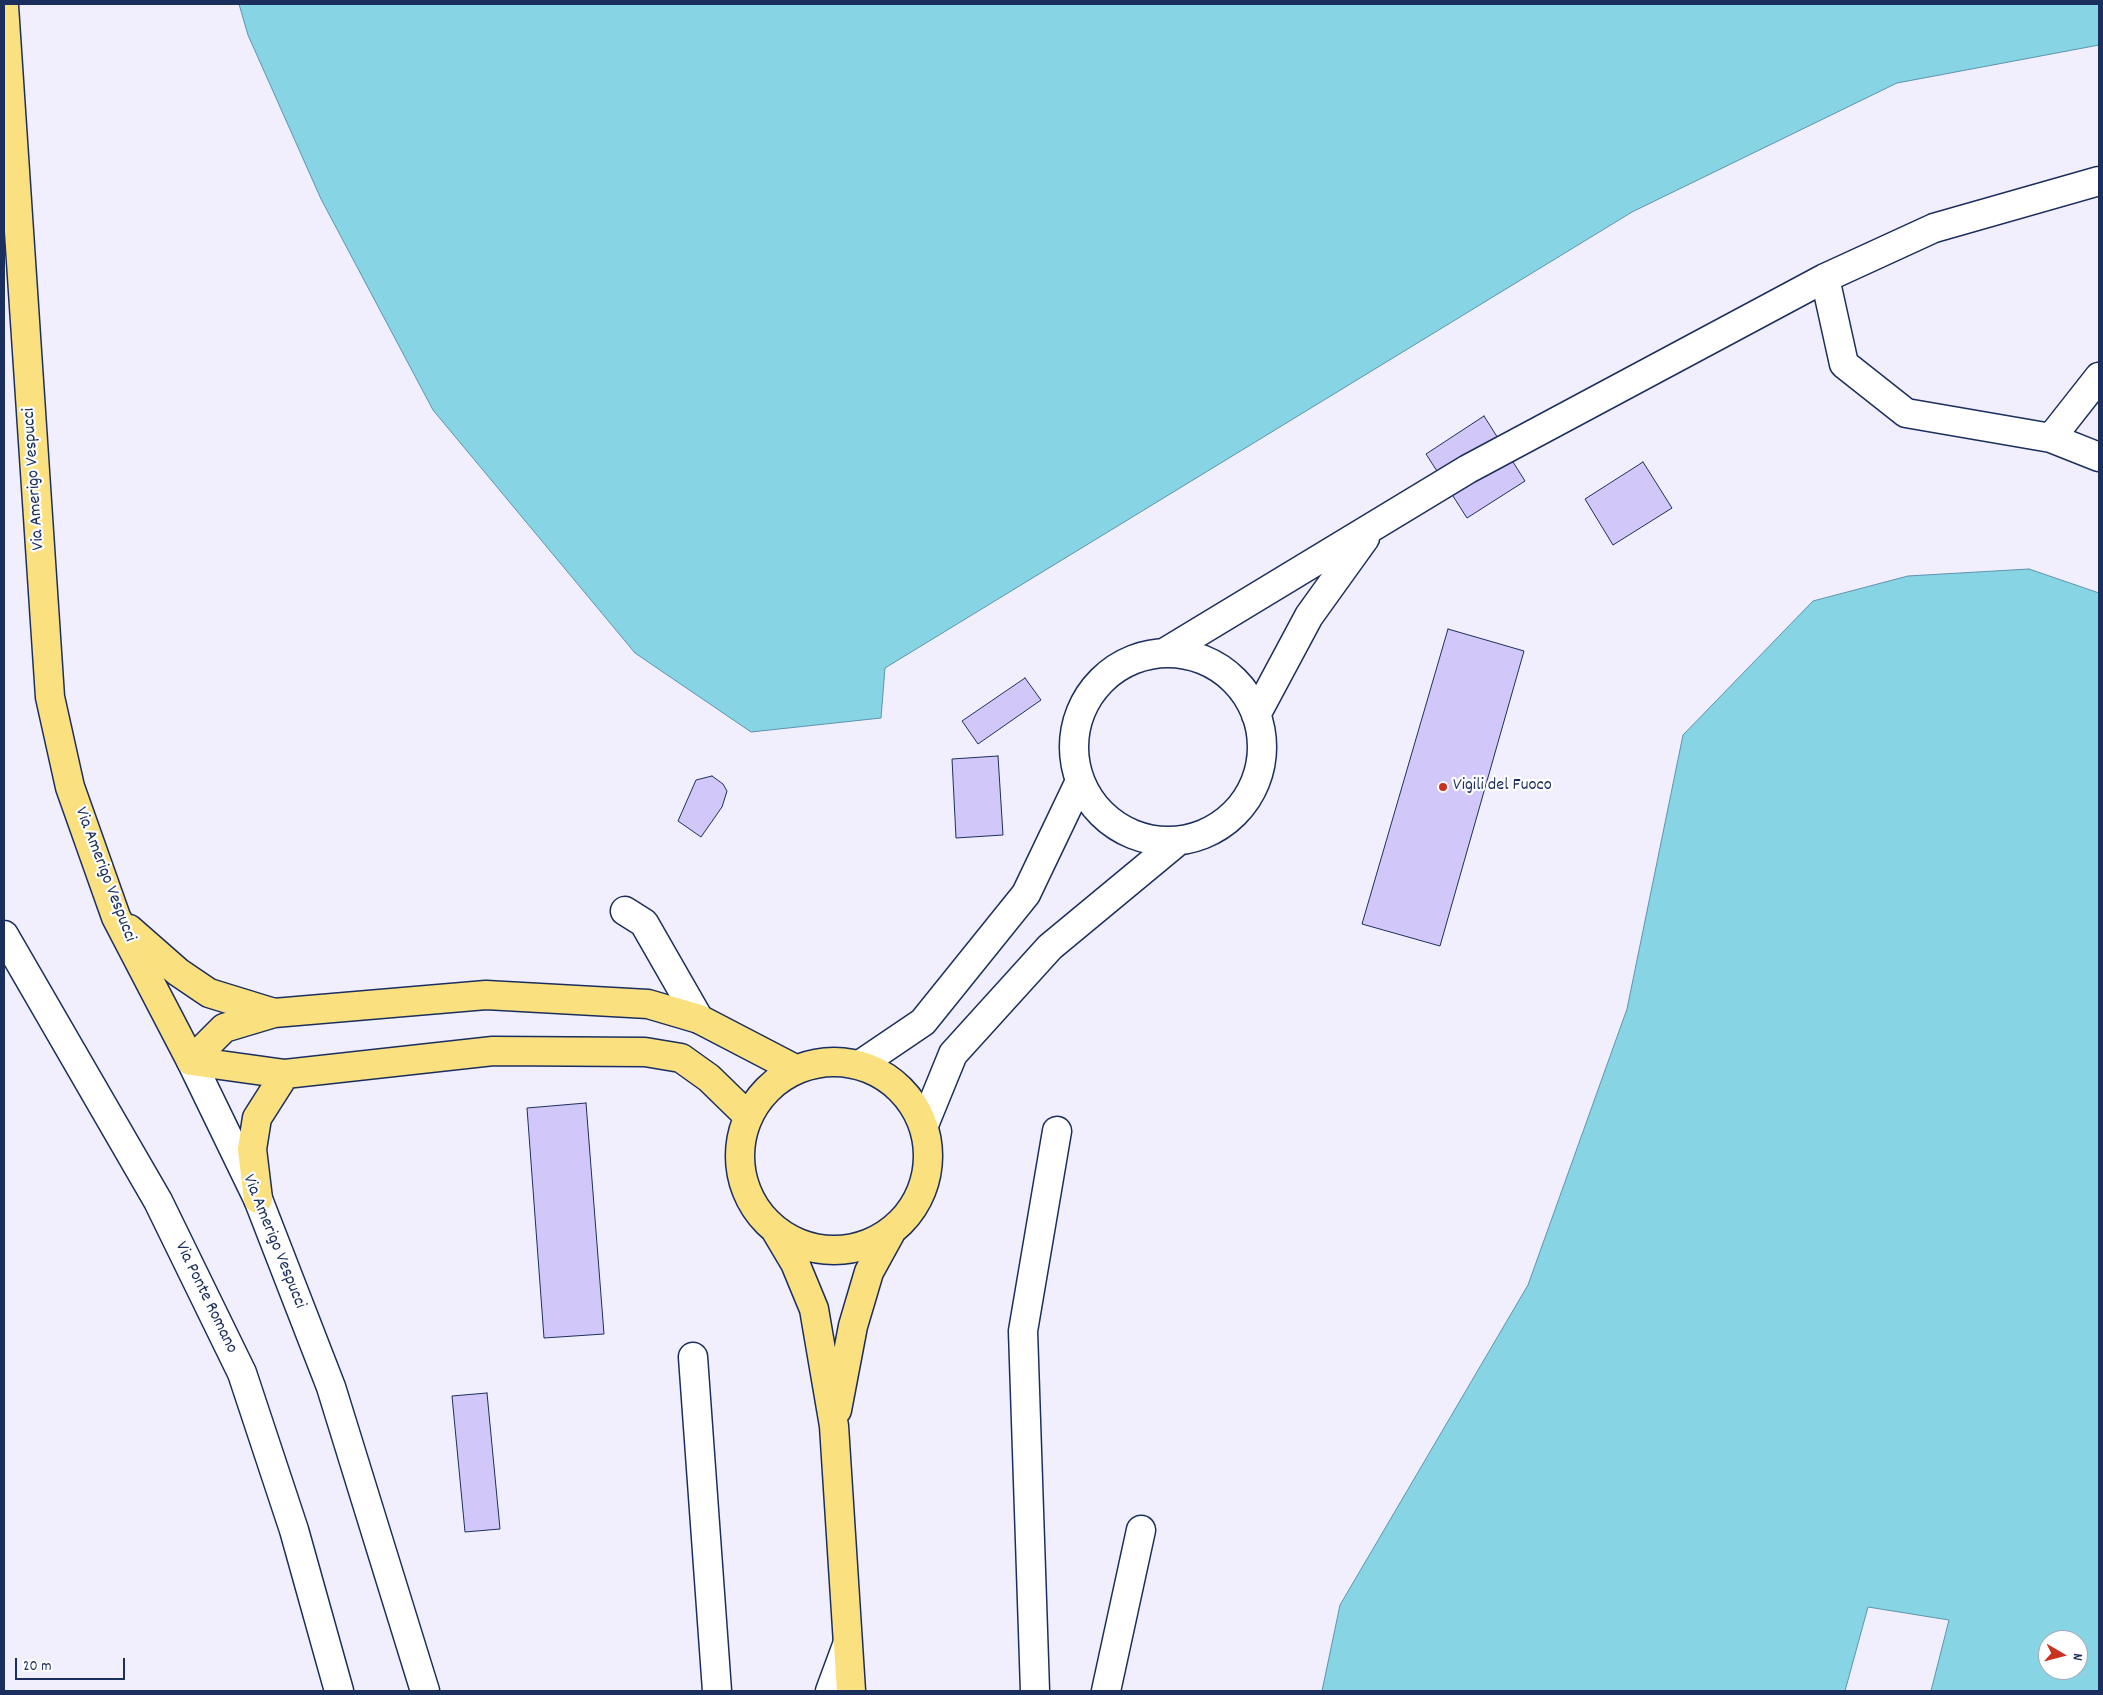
<!DOCTYPE html>
<html>
<head>
<meta charset="utf-8">
<style>
  body { margin:0 }
  #map { position:relative; width:2103px; height:1695px; overflow:hidden; background:#f1eefd; font-family:Dekko,sans-serif }
  canvas { display:block }
  .frame { position:absolute; inset:0; border:5px solid #1b2f5e; pointer-events:none }
  .north { position:absolute; left:2038px; top:1630px; width:50px; height:50px; box-sizing:border-box; background:#fff; border:1px solid #a4acbf; border-radius:50%; rotate:98deg; font-size:14px; font-weight:700; line-height:20px; text-align:center; color:#1b2f5e }
  .north::after { content:''; display:block; margin:auto; width:18px; height:22px; background:#c8321e; clip-path:polygon(50% 0,100% 100%,50% 72%,0 100%) }
  .scale { position:absolute; left:15px; top:1658px; width:110px; height:22px; box-sizing:border-box; border:2px solid #1b2f5e; border-top:0; padding-left:6px; font-size:15px; line-height:18px; white-space:nowrap; color:#1b2f5e; -webkit-text-stroke:4px #fff; paint-order:stroke }
</style>
</head>
<body>
<div id="map">
<canvas width="2103" height="1695"></canvas>
<div class="frame"></div>
<div class="north">N</div>
<div class="scale">20 m</div>
</div>
<script>
const ctx = document.querySelector('canvas').getContext('2d');
ctx.lineJoin = 'round';
function fill(path, color) {
  ctx.fillStyle = color;
  ctx.fill(path, 'evenodd');
}
function poly(rows) {
  const path = new Path2D();
  for (const r of rows) {
    if (r.length === 3) {
      path.moveTo(r[0] + r[2], r[1]);
      path.arc(r[0], r[1], r[2], 0, 2 * Math.PI);
      continue;
    }
    path.moveTo(r[0], r[1]);
    for (let i = 2; i < r.length; i += 2) path.lineTo(r[i], r[i + 1]);
  }
  return path;
}
function stroke(path, color, width, dash) {
  ctx.strokeStyle = color;
  ctx.lineWidth = width;
  ctx.lineCap = dash ? 'butt' : 'round';
  ctx.setLineDash(dash || []);
  ctx.stroke(path);
}
function label(font, color, halo, rows, align = 'center') {
  ctx.font = font + ' Dekko,sans-serif';
  ctx.lineWidth = 4.5;
  ctx.setLineDash([]);
  ctx.textBaseline = 'middle';
  ctx.strokeStyle = halo;
  ctx.fillStyle = color;
  for (const [text, x, y, turn = 0] of rows) {
    ctx.save();
    ctx.translate(x, y);
    ctx.rotate((+turn || 0) * Math.PI / 180);
    ctx.textAlign = isNaN(turn) ? turn : align;
    if (halo) ctx.strokeText(text, 0, 0);
    ctx.fillText(text, 0, 0);
    ctx.restore();
  }
}
const water = poly([
  [239,4,2099,4,2099,45,1897,83,1632,212,885,668,881,718,751,732,635,653,433,410,321,199,248,35,239,4],
  [2029,569,2099,593,2099,1691,1931,1691,1949,1620,1868,1607,1845,1691,1322,1691,1340,1605,1528,1285,1627,1009,1683,735,1813,601,1908,576,2029,569],
  [2048,1640,2078,1640,2078,1670,2048,1670,2048,1640]
]);
const building = poly([
  [1484,416,1525,481,1467,518,1426,454,1484,416],
  [1643,462,1672,508,1613,545,1585,499,1643,462],
  [1448,629,1524,651,1440,946,1362,924,1448,629],
  [1025,678,1041,700,978,744,962,721,1025,678],
  [998,756,1003,835,956,838,952,759,998,756],
  [712,776,723,784,727,791,722,807,701,837,678,821,696,780,712,776],
  [586,1103,604,1334,544,1338,527,1108,586,1103],
  [487,1393,500,1529,465,1532,452,1396,487,1393]
]);
const minor = poly([
  [1825,278,1844,364,1906,413,2051,438,2099,377],
  [2051,438,2099,457],
  [1164,653,1468,469,1825,278,1934,228,2099,181],
  [1168,747,94],
  [1256,715,1309,616,1365,538],
  [625,911,644,923,699,1019],
  [4,935,158,1201,242,1373,294,1530,339,1691],
  [191,1061,258,1199,331,1387,425,1691],
  [861,1064,923,1022,1026,894,1080,781],
  [924,1125,953,1054,1050,947,1178,841],
  [693,1357,717,1691],
  [830,1691,847,1645],
  [1035,1691,1023,1331,1057,1131],
  [1106,1691,1141,1530]
]);
const major = poly([
  [4,6,50,697,70,787,116,917,191,1061],
  [129,929,178,972,209,993,274,1013],
  [191,1061,224,1028,274,1013,486,995,648,1004,699,1019,795,1069],
  [191,1061,285,1074,493,1051,645,1052,681,1058,709,1078,748,1116],
  [834,1156,94],
  [258,1199,252,1149,257,1118,285,1074],
  [776,1231,795,1263,814,1309,834,1426,851,1691],
  [837,1410,853,1326,869,1272,891,1232]
]);
const markers = [
  [1443,787,5,"#c8321e"]
];
const streetNames = [
  ["Via Amerigo Vespucci",35,479,-94],
  ["Via Amerigo Vespucci",104,875,69],
  ["Via Amerigo Vespucci",273,1242,68],
  ["Via Ponte Romano",205,1298,64]
];
const poiNames = [
  ["Vigili del Fuoco",1453,787]
];
fill(water, '#87d5e4');
stroke(water, '#5c93ae', 1);
fill(building, '#d1c7f9');
stroke(building, '#1b2f5e', 1);
stroke(minor, '#1b2f5e', 31);
stroke(major, '#1b2f5e', 31);
stroke(minor, '#fff', 28);
stroke(major, '#fbe080', 28);
for (const [x, y, r, color] of markers) {
  const dot = new Path2D();
  dot.arc(x, y, r, 0, 2 * Math.PI);
  ctx.fillStyle = color;
  ctx.fill(dot);
  stroke(dot, '#fff', 2);
}
label('18px', '#1b2f5e', '#fff', streetNames);
label('18px', '#1b2f5e', '#fff', poiNames, 'left');
</script>
</body>
</html>
